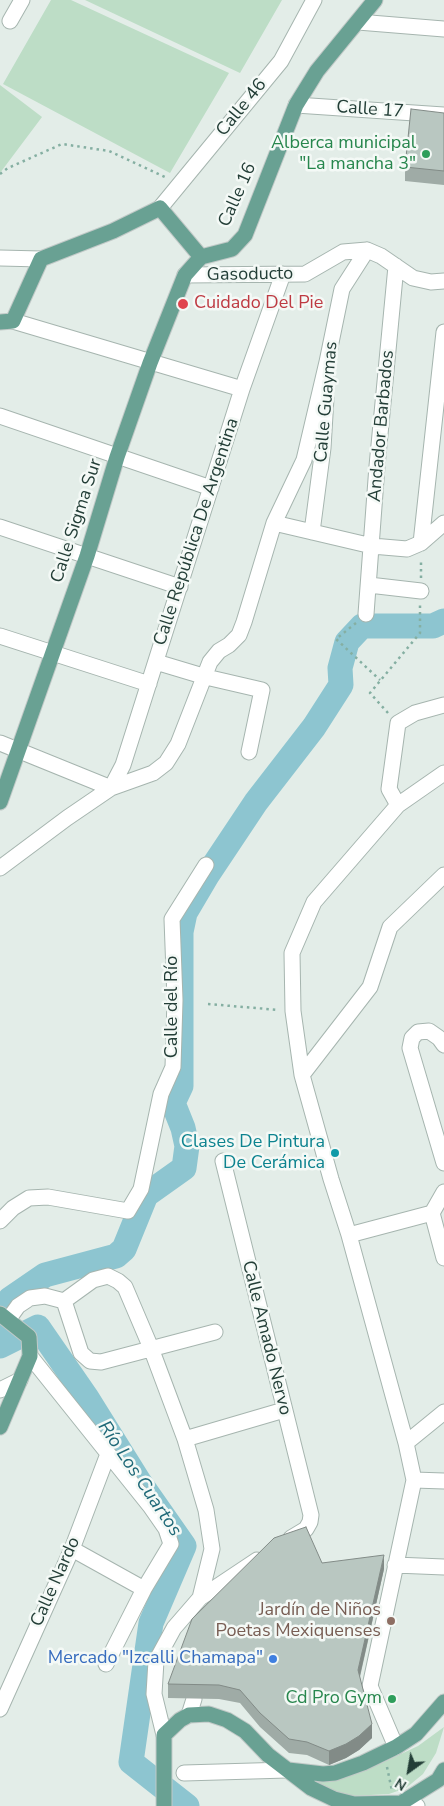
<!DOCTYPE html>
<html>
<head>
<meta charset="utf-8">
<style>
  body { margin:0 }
  #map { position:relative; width:444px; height:1806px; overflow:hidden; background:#e3ede8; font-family:"Nunito Sans",sans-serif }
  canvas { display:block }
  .north { position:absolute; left:384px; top:1746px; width:50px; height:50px; -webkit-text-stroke:4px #f4f9f6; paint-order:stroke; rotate:212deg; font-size:14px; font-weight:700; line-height:20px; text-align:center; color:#233e37 }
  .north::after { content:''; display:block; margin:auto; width:18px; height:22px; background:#233e37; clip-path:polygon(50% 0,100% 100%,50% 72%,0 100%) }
</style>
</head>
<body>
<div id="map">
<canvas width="444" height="1806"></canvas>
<div class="north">N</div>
</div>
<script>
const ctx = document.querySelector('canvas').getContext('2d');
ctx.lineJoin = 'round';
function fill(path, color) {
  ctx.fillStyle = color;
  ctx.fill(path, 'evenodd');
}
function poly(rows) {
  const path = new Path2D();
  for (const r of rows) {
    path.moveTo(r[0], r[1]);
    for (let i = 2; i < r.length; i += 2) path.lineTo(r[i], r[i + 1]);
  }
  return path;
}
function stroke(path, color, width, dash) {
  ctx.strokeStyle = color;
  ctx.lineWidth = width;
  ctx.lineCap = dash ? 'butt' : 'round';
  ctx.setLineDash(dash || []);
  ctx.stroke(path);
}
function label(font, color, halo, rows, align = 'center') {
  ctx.font = font + ' "Nunito Sans",sans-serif';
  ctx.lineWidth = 5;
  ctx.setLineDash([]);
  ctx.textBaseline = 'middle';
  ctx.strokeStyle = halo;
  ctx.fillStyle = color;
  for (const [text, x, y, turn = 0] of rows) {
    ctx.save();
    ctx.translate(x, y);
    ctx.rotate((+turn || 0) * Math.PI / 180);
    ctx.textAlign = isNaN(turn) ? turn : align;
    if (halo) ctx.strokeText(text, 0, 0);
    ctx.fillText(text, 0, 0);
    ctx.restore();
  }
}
const green = poly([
  [51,0,71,0,229,73,170,173,3,84],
  [85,0,282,0,240,73],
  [0,85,42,117,0,173],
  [444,1727,436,1753,423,1774,406,1788,389,1794,352,1796,339,1794,311,1779,335,1776,382,1763,418,1746]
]);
const river = poly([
  [0,1328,10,1299,45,1275,116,1256,124,1249,146,1195,184,1168,187,1146,183,1128,173,1103,181,1086,181,932,185,913,208,874,256,802,314,727,341,685,340,668,347,642,362,626,433,626,444,621],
  [0,1346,38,1327,87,1398,140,1483,184,1546,151,1623,131,1762,187,1806]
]);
const path = poly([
  [0,174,8,168,62,144,109,151,167,178],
  [421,578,421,559],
  [356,623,336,639,380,680],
  [388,713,370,693,420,633,420,604],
  [208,1004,279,1010],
  [387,1767,392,1791]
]);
const minor = poly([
  [10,21,22,0],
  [358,22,444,29],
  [296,105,444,115],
  [160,208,281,61,314,0],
  [0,258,41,259],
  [185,275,305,274,343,252,367,250,381,256,413,278,431,282,444,281],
  [13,321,242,389],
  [327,372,327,362,342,289,367,250],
  [0,416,211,488],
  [274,523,372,546,407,549,421,543,444,523],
  [0,527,180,587],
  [312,532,323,448,326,398],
  [421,543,444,332],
  [369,585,421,591],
  [366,614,377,466,396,266],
  [0,636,149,684],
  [156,662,206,677,262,690,249,752],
  [0,743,111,788],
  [111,788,123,765,242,389,283,274],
  [398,805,389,789,398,723,415,713,444,705],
  [0,868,67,818,111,788,153,773,166,763,178,744,210,662,219,651,229,645,239,635,244,622,274,523,304,460,327,362],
  [444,1045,439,1038,429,1031,418,1032,412,1038,410,1048,444,1163],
  [302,1075,370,987,390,927,444,875],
  [223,1161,311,1515,310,1522,306,1529,291,1538],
  [444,1192,432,1213,444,1258],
  [0,1221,13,1208,29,1198,48,1197,128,1211,141,1189,161,1094,173,1067,175,1000,172,919,206,865],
  [349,1235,432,1213],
  [64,1301,93,1280,108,1276,118,1281,125,1287,151,1348,185,1439,206,1510,212,1549,200,1598],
  [64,1301,81,1353,90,1361,101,1362,215,1332],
  [8,1320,18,1306,30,1298,45,1296,64,1301],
  [30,1356,150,1506,166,1529,171,1544,144,1589,106,1664],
  [0,1390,20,1380],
  [185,1439,284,1410],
  [406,1443,444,1412],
  [414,1480,444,1481],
  [72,1549,144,1589],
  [395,1565,444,1567],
  [0,1709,72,1549,108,1454],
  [189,1715,194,1699],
  [164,1735,154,1694,156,1661,174,1628,200,1598,257,1560],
  [396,1747,370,1686,414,1480,406,1443,349,1235,331,1179,302,1075,293,1011,292,953,314,902,398,805,444,773],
  [184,1773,287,1770],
  [401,1803,417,1806]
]);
const major = poly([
  [201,257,232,249,245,235,296,105,317,71,375,0],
  [0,322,13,321,41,259,113,231,160,208,201,257],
  [0,802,87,556,117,457,150,363,185,275,201,257],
  [0,1314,29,1337,30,1356,0,1427],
  [288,1770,323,1774,335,1773,363,1763,396,1747,416,1734,444,1702],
  [164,1806,164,1735,180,1720,189,1715,209,1714,227,1720,245,1731,268,1755,311,1788,334,1799,354,1804,401,1803,438,1780,444,1770]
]);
const wall = poly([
  [444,113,444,185,405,181,405,167],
  [384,1569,360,1677,372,1738,359,1750,346,1758,329,1765,307,1755,289,1753,260,1727,240,1703,219,1699,168,1698,168,1684]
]);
const shadedWall = poly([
  [384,1555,384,1569,358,1684,358,1670],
  [372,1724,372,1738,359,1750,346,1758,329,1765,329,1751]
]);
const building = poly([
  [411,109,444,113,444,171,405,167,411,109],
  [306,1527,322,1563,384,1555,358,1670,372,1724,359,1736,346,1744,329,1751,307,1742,289,1739,260,1713,240,1690,219,1685,168,1684,192,1619,274,1538,306,1527]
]);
const markers = [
  [426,154,5,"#2e9e5b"],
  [183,304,6,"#e0444e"],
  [335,1153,5,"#0f9aa8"],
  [391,1621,5,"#8d6e63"],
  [273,1659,5,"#3f7fe0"],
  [392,1699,5,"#2e9e5b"]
];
const streetNames = [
  ["Calle 46",242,108,-51],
  ["Calle 17",370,110,4],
  ["Calle 16",238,195,-66],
  ["Gasoducto",250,275,-1],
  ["Calle Guaymas",327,402,-85],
  ["Andador Barbados",382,426,-85],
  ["Calle Sigma Sur",77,521,-72],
  ["Calle República De Argentina",197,532,-72],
  ["Calle del Río",173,1007,-90],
  ["Calle Amado Nervo",266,1338,76],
  ["Calle Nardo",56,1582,-66]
];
const leisureNames = [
  ["Alberca municipal",416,144],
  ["\"La mancha 3\"",416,165],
  ["Cd Pro Gym",382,1699]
];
const healthNames = [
  ["Cuidado Del Pie",194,304]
];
const cultureNames = [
  ["Clases De Pintura",325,1143],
  ["De Cerámica",325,1164]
];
const educationNames = [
  ["Jardín de Niños",381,1611],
  ["Poetas Mexiquenses",381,1632]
];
const shopNames = [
  ["Mercado \"Izcalli Chamapa\"",263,1659]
];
const waterNames = [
  ["Río Los Cuartos",139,1479,56]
];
fill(green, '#bdddc6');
stroke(river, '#8dc5d0', 25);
stroke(minor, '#a6b5af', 17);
stroke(major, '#c1c9c7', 17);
stroke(path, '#85afa2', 2.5, [2.5, 4]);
stroke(minor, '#fff', 15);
stroke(major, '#69a193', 15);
fill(wall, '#9faba6');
fill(shadedWall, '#828b87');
fill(building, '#b9c7c1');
stroke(building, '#828b87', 1);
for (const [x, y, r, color] of markers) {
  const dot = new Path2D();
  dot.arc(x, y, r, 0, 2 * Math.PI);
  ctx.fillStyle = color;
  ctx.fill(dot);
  stroke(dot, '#f4f9f6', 2);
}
label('18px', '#233e37', '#f4f9f6', streetNames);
label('18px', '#27864d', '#f4f9f6', leisureNames, 'right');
label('18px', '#be3a42', '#f4f9f6', healthNames, 'left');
label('18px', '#0d838f', '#f4f9f6', cultureNames, 'right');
label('18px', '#785e54', '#f4f9f6', educationNames, 'right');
label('18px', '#366cbe', '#f4f9f6', shopNames, 'right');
label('italic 19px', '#1f6978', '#f4f9f6', waterNames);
</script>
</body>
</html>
